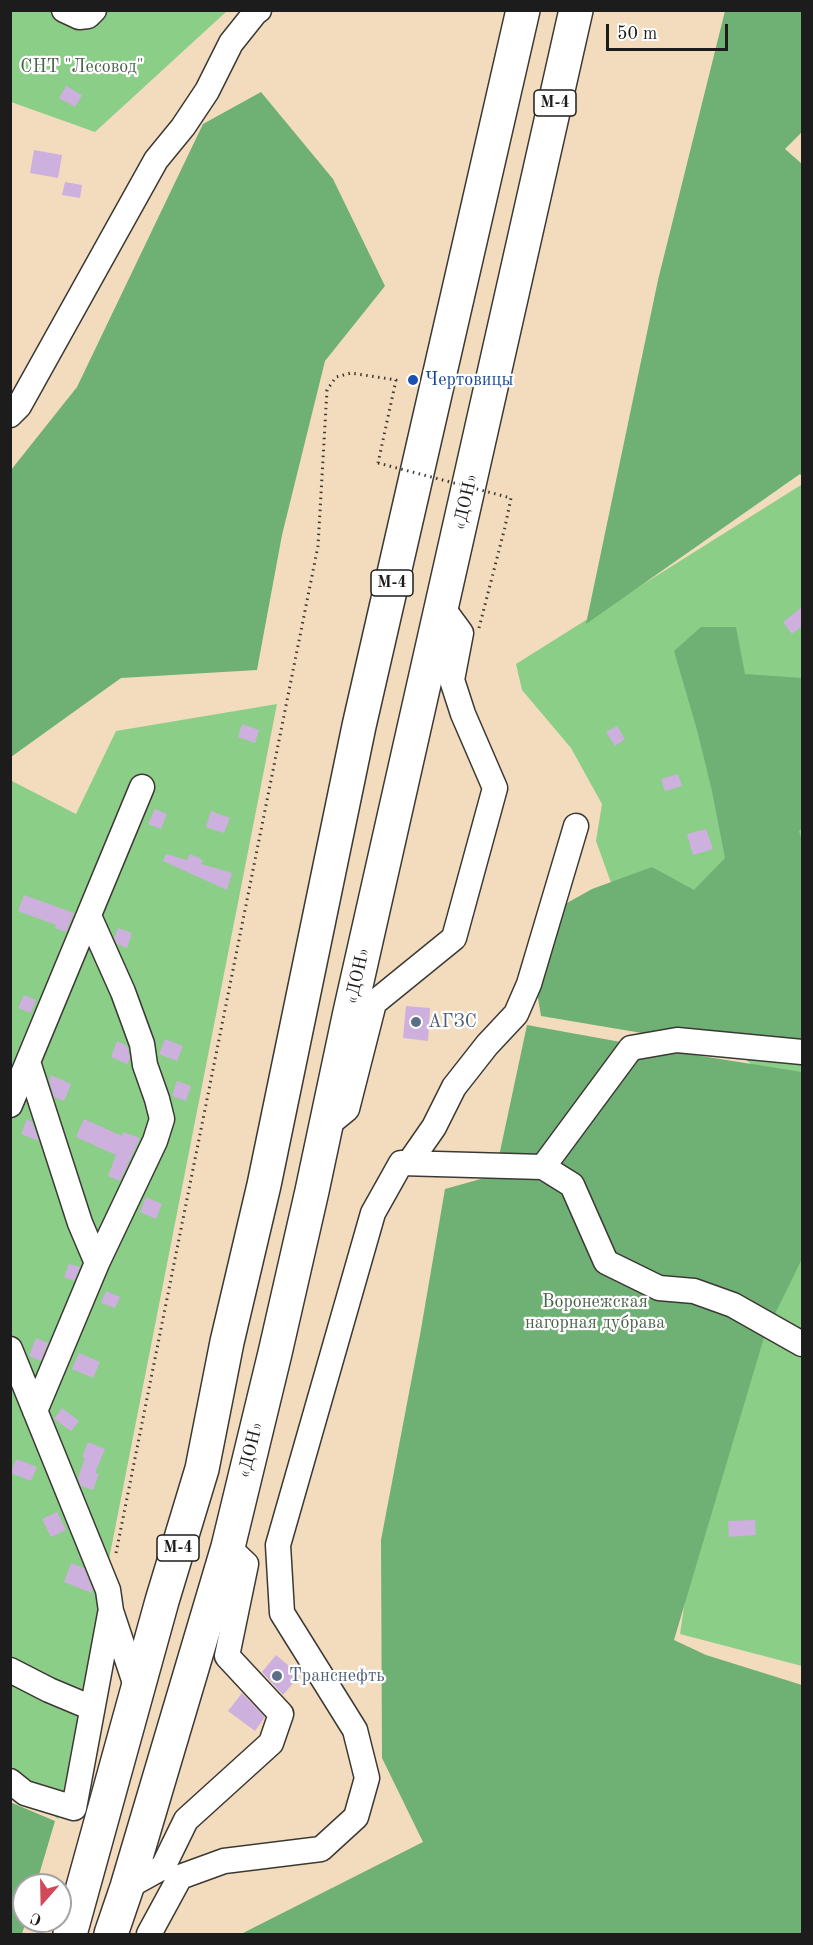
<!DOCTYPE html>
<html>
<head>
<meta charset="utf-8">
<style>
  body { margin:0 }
  #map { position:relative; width:813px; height:1945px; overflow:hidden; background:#f2dcbd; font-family:"Old Standard TT",serif }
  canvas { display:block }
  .frame { position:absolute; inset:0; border:12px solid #1c1c1c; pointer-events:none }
  .north { position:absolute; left:12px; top:1873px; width:60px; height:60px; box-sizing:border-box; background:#fff; border:2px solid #a4a4a4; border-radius:50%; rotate:200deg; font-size:16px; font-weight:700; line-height:24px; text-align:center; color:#1c1c1c }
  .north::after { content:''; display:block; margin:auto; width:21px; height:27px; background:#d1495b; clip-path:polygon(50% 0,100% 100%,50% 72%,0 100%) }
  .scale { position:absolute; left:606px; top:24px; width:122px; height:27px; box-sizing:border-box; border:3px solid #1c1c1c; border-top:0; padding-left:8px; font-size:18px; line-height:21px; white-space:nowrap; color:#1c1c1c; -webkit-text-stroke:4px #fff; paint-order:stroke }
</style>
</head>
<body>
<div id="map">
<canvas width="813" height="1945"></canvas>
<div class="frame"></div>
<div class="north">С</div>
<div class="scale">50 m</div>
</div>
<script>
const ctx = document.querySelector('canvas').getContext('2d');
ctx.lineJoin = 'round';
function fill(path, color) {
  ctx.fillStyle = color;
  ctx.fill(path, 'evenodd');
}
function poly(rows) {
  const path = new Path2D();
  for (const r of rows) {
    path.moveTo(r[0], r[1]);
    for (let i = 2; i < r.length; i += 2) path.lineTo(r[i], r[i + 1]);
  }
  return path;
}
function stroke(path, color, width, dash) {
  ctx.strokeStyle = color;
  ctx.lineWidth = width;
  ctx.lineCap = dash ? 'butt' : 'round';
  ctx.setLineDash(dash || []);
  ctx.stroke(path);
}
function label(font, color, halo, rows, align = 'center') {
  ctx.font = font + ' "Old Standard TT",serif';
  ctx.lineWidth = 4.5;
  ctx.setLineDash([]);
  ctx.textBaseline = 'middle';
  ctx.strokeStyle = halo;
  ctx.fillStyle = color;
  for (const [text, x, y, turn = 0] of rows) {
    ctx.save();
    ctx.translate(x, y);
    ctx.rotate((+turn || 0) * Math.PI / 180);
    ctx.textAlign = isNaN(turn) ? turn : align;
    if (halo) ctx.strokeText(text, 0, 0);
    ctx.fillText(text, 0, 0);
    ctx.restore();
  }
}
const green = poly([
  [10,11,227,11,95,132,11,102],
  [801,485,802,486,802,1666,680,1634,763,1077,632,941,596,841,602,804,571,748,522,690,516,664],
  [277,704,58,1819,10,1782,10,780,76,814,116,731]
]);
const forest = poly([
  [725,11,802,11,802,132,785,149,802,164,802,476,800,474,586,624,658,280],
  [261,92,333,179,385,286,325,361,282,535,257,670,121,678,11,757,11,470,77,387,203,124],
  [701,627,736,627,745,674,802,678,802,829,799,831,802,840,802,1060,541,1016,537,992,558,908,592,889,652,867,694,890,725,858,712,791,697,730,674,651],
  [527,1025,676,1052,802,1072,802,1259,765,1334,674,1640,706,1655,802,1685,802,1934,241,1934,423,1842,382,1758,381,1540,420,1335,445,1189,495,1175],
  [10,1802,55,1821,36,1885,24,1885,24,1921,26,1921,22,1934,11,1934]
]);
const building = poly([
  [66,86,82,95,75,107,59,98],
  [34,150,62,155,58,178,30,173],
  [65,182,82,185,80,198,62,195],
  [802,607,802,626,792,634,783,622],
  [242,724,259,730,255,743,238,737],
  [617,726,625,739,615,746,606,732],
  [678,774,682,786,665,791,661,779],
  [155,809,167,814,161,829,148,824],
  [211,811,230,818,224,833,206,827],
  [706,829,713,849,693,855,687,834],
  [166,854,187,860,190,854,203,860,201,864,232,873,227,890,163,861],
  [24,895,74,913,66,932,55,928,56,925,18,911],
  [118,928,132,933,127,948,117,944,114,938],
  [24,995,36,1000,31,1013,18,1008],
  [406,1006,430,1008,428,1041,403,1038],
  [165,1039,183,1046,177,1061,159,1054],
  [117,1041,127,1046,130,1058,127,1064,111,1057],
  [51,1075,71,1084,64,1101,54,1097,49,1081],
  [177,1081,191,1086,186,1101,172,1096],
  [27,1119,32,1122,39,1141,21,1134],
  [84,1119,122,1136,123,1132,140,1138,120,1181,108,1176,116,1155,76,1137],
  [146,1197,162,1204,156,1219,140,1212],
  [69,1264,80,1267,74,1281,64,1277],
  [106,1291,120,1297,115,1308,101,1303],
  [36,1338,48,1343,41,1361,29,1356],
  [79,1353,100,1362,93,1378,72,1369],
  [62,1408,79,1421,71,1431,54,1419],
  [88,1442,105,1449,95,1473,99,1474,93,1490,81,1486,78,1478,85,1458,82,1457],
  [16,1459,37,1467,31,1481,11,1473],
  [57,1512,66,1530,51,1537,42,1519],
  [755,1520,756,1535,729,1537,728,1521],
  [71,1563,84,1568,93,1590,92,1593,64,1582],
  [276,1655,300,1675,283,1695,262,1672],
  [242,1693,265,1717,255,1731,228,1711]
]);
const path = poly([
  [479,628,505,527,511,498],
  [116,1553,318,546,327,390,336,377,351,373,396,380,378,463]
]);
const minor = poly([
  [64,10,79,17,88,16,94,10],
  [10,415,19,406,156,160,183,127,207,91,231,43,255,13,259,10],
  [28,1062,80,1223,97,1263],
  [10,1105,142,787],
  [325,1127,347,1109,374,1003,454,938,495,788,463,714,452,680,461,633,442,607],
  [409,1163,434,1127,454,1087,487,1045,516,1014,529,984,576,826],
  [543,1167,631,1048,677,1040,802,1052],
  [10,1349,108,1590,111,1611,138,1692],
  [35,1411,97,1263,155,1141,162,1119,157,1099,145,1065,142,1044,123,992,89,916],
  [10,1670,49,1690,92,1708],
  [10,1781,25,1793,74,1808,110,1614],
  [127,1887,163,1867,186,1820,271,1743,281,1714,227,1656,246,1564,228,1547],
  [149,1934,180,1877,224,1861,321,1849,356,1817,367,1778,355,1730,282,1613,278,1545,373,1213,401,1163,543,1167,572,1185,606,1262,659,1288,694,1291,733,1305,802,1344]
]);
const highway = poly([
  [70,1934,162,1601,202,1469,227,1342,264,1185,359,726,523,10],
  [111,1934,127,1887,228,1547,275,1353,312,1191,350,1012,576,10]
]);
const pathBridge = poly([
  [378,463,511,498]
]);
const markers = [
  [413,380,6,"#1a4fb4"],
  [416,1022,6,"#5c6f8a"],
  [277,1676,6,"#5c6f8a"]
];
const shields = [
  [555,103,42],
  [392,583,42],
  [178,1548,42]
];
const shieldNames = [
  ["М-4",555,103],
  ["М-4",392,583],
  ["М-4",178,1548]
];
const parkNames = [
  ["СНТ \"Лесовод\"",82,67],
  ["Воронежская",595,1302],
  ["нагорная дубрава",595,1323]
];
const transitNames = [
  ["Чертовицы",425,380]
];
const streetNames = [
  ["«ДОН»",466,502,-77],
  ["«ДОН»",358,976,-77],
  ["«ДОН»",251,1450,-76]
];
const serviceNames = [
  ["АГЗС",428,1022],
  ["Транснефть",289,1676]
];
fill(green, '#8ace88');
fill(forest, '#6fb174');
fill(building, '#ceb0de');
stroke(minor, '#3c3934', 27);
stroke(highway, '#3c3934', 36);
stroke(path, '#3c3934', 3, [1.5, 4.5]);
stroke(minor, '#fff', 24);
stroke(highway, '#fff', 33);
stroke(pathBridge, '#3c3934', 3, [1.5, 4.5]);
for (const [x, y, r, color] of markers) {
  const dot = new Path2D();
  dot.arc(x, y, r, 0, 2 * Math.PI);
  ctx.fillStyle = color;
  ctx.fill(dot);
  stroke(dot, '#fff', 2);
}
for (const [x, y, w] of shields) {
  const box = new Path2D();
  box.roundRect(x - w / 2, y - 13, w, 26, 4.5);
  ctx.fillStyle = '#fff';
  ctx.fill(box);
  stroke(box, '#1c1c1c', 1.5);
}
label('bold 16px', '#1c1c1c', null, shieldNames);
label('18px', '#486347', '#fff', parkNames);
label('18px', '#164399', '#fff', transitNames, 'left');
label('18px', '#1c1c1c', '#fff', streetNames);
label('18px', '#4e5e75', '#fff', serviceNames, 'left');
</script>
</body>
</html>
